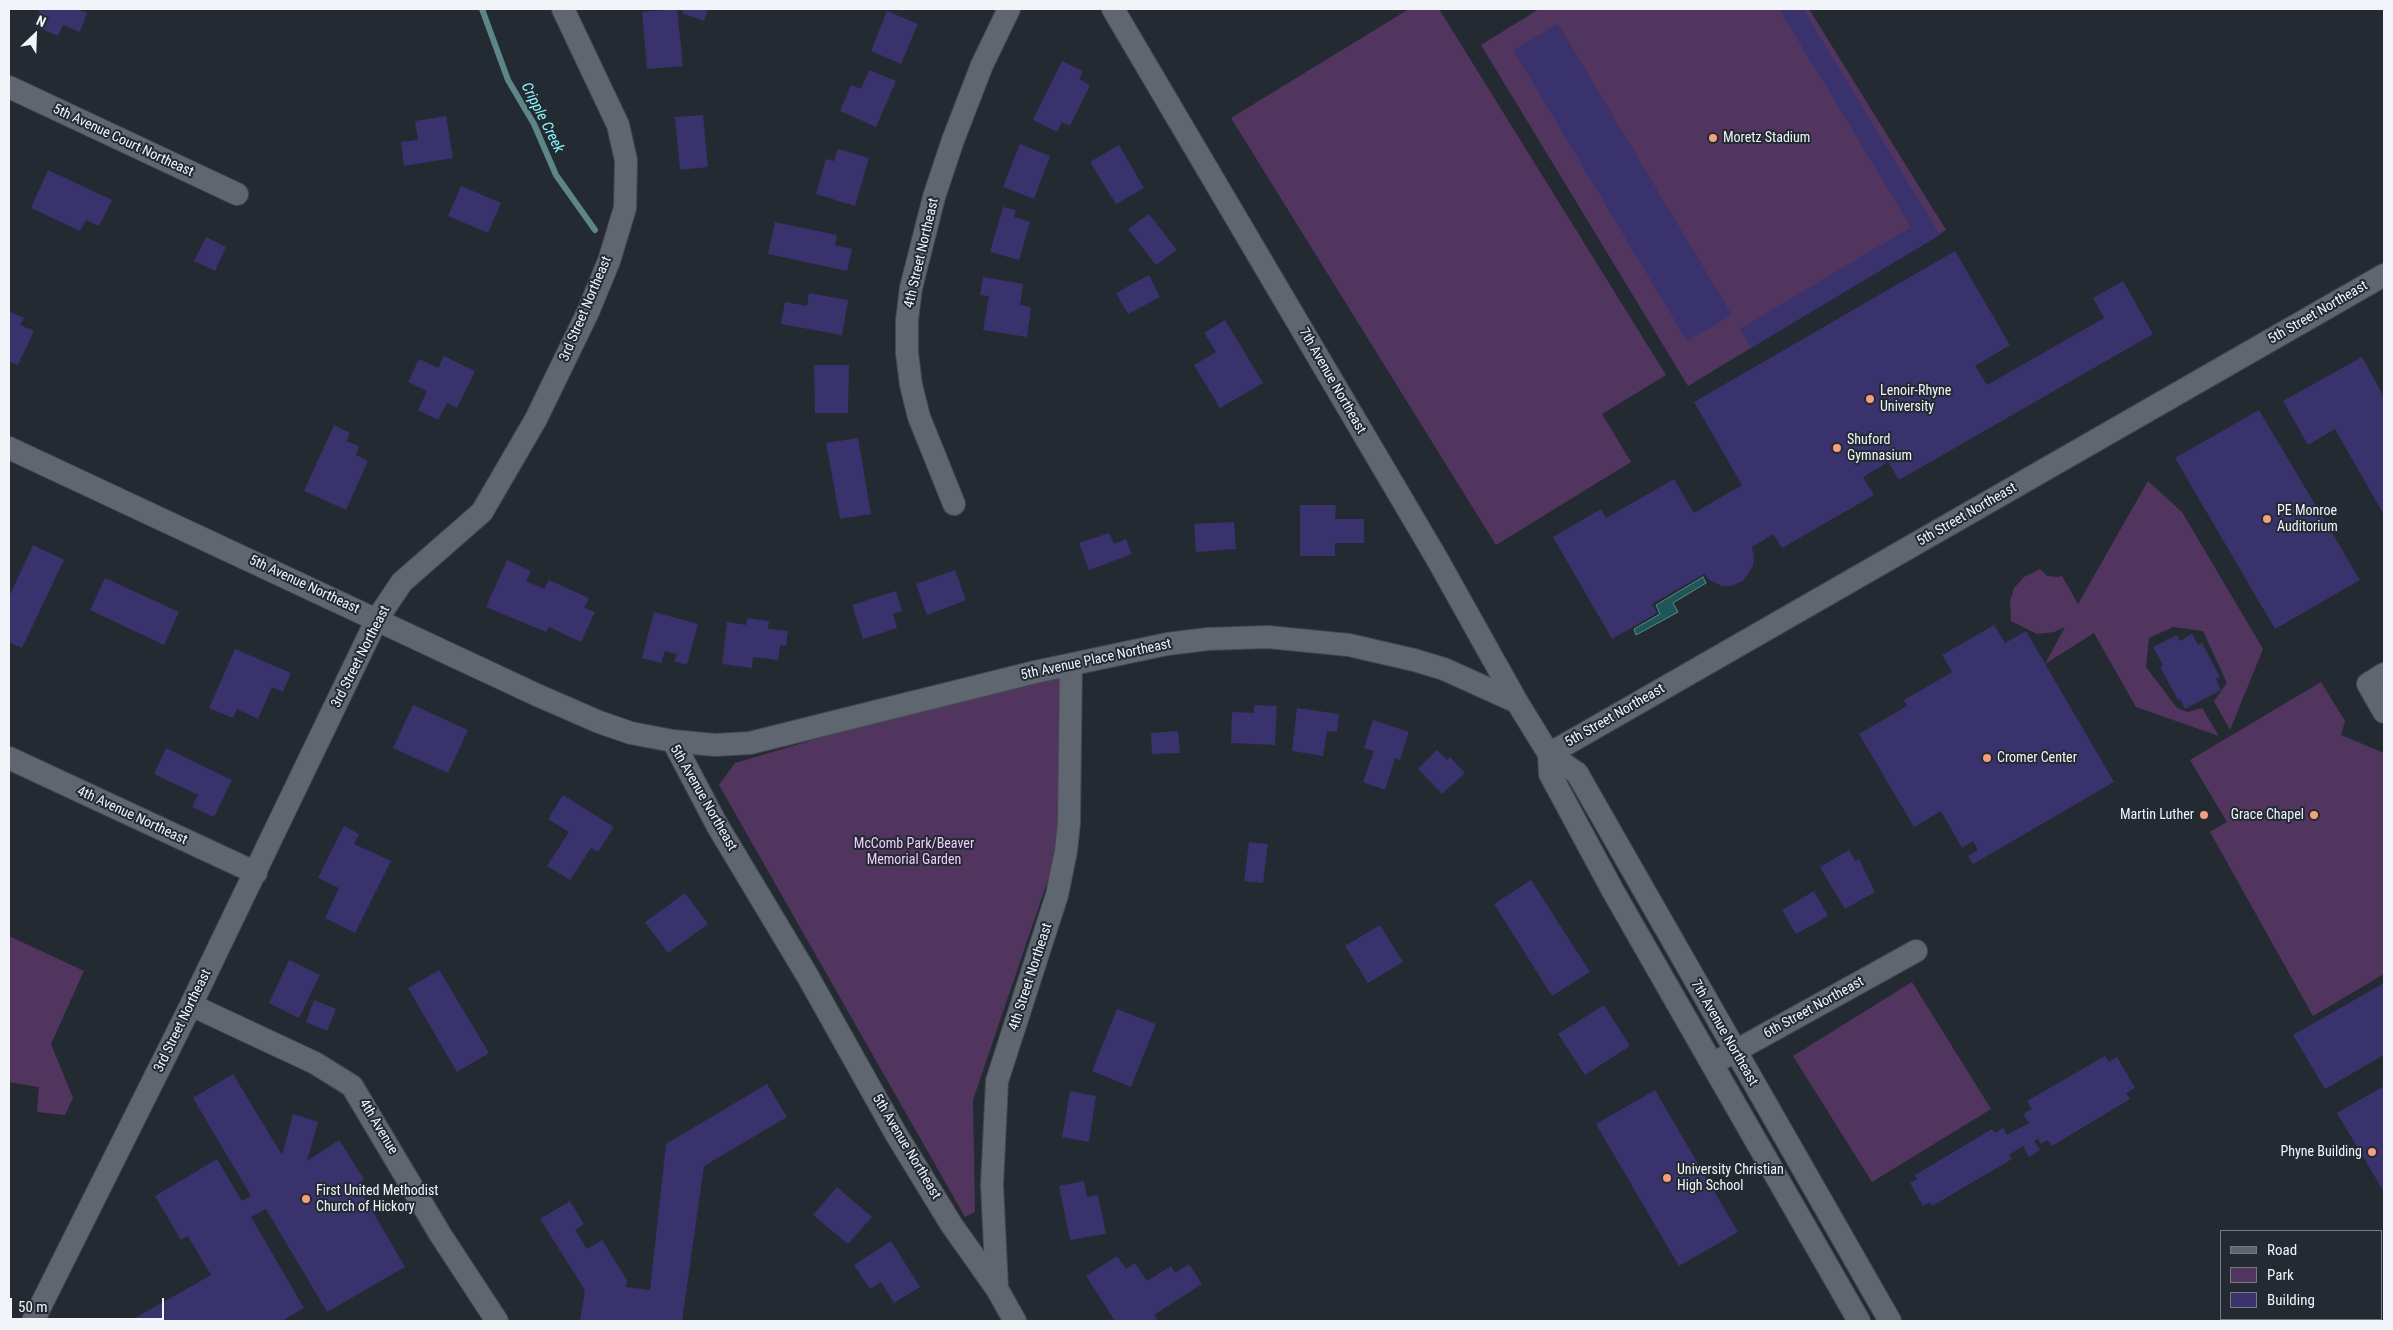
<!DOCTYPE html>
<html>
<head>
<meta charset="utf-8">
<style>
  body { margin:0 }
  #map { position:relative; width:2393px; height:1330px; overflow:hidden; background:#242a32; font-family:"Roboto Condensed",sans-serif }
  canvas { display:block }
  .frame { position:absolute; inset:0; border:10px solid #f1f5fa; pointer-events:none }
  .legend { position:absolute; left:2220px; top:1230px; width:162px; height:90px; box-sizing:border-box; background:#242a32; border:1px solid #767b82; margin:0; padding:6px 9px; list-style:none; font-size:15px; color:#f1f5fa }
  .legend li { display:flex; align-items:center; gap:10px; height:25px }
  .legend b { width:25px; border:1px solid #767b82 }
  .north { position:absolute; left:10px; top:10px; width:50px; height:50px; -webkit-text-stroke:4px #242a32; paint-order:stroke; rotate:24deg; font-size:14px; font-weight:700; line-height:20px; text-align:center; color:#f1f5fa }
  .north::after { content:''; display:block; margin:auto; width:18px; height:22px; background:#f1f5fa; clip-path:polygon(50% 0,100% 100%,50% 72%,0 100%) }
  .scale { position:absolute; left:10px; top:1298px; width:154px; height:22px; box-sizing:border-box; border:2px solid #f1f5fa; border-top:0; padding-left:6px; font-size:15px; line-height:18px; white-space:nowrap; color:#f1f5fa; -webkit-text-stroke:4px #242a32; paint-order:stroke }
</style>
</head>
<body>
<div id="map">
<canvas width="2393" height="1330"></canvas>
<div class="frame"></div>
<ul class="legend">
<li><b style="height:6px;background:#5f6670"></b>Road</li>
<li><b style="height:14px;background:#52355f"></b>Park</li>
<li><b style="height:14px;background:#39326c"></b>Building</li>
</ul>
<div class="north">N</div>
<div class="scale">50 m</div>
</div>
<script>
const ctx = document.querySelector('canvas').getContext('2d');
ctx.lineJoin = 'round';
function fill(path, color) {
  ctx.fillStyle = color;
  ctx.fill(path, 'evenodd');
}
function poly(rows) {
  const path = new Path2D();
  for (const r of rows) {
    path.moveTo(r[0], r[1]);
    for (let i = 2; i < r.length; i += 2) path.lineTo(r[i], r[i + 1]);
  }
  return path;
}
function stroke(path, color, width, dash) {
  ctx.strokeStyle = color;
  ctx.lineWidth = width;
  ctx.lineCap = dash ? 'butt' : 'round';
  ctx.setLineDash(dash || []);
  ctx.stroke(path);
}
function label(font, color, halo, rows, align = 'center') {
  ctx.font = font + ' "Roboto Condensed",sans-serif';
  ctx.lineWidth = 4;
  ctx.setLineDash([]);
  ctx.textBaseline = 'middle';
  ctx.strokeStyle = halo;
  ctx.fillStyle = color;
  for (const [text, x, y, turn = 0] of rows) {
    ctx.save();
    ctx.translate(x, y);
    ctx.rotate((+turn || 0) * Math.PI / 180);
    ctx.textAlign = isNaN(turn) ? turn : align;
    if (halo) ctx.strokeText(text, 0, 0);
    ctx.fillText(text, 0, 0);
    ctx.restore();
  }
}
const green = poly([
  [1409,9,1439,9,1666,375,1602,414,1631,462,1496,545,1231,118],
  [1539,9,1809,9,1946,230,1688,386,1481,45],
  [2148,481,2182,512,2263,649,2230,730,2214,701,2227,683,2203,631,2173,627,2149,638,2146,667,2177,708,2188,712,2202,708,2219,736,2136,707,2094,633,2045,664,2065,627,2054,632,2037,634,2011,621,2010,601,2014,588,2024,577,2040,569,2047,576,2057,577,2062,576,2078,604],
  [1060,667,1058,850,973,1100,975,1212,965,1217,719,785,735,763],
  [2321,682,2345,721,2341,735,2384,753,2384,974,2313,1016,2210,832,2227,822,2190,760],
  [9,936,84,971,51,1044,73,1098,65,1115,37,1112,39,1087,9,1082],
  [1912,982,1991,1109,1872,1182,1793,1056]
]);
const water = poly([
  [1703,577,1706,583,1673,603,1678,612,1636,635,1634,629,1660,614,1656,605,1703,577]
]);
const stream = poly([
  [482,9,508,80,534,124,556,175,595,230]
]);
const building = poly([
  [40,9,76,9,87,13,80,32,63,25,58,36,33,26],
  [677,9,683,66,647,69,642,12],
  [683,9,708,9,704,21,682,13],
  [1779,9,1803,9,1940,235,1751,348,1740,329,1911,227],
  [887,11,918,24,901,64,871,51],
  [1558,24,1732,315,1687,341,1513,50],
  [1062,61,1083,71,1079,79,1090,85,1070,126,1062,122,1057,132,1033,120],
  [869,70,896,81,876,127,840,111,851,85,861,89],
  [703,115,708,167,680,170,675,117],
  [446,116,453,158,404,166,401,142,418,140,415,121],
  [1020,144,1050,156,1034,199,1003,187],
  [1119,145,1144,188,1116,204,1090,162],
  [838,149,869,158,855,206,816,194,826,159,834,161],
  [48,170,112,200,99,226,86,220,80,231,31,208],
  [461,186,501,203,488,233,448,216],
  [1003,207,1016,210,1014,217,1030,222,1019,260,990,252],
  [1149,214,1177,250,1156,265,1128,229],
  [775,222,837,235,835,245,852,249,847,271,768,254],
  [206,237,226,247,215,271,194,261],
  [1955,251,2010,345,1975,366,1987,385,2104,318,2093,298,2123,281,2153,334,1899,480,1888,462,1863,477,1874,495,1782,548,1773,534,1752,547,1754,557,1753,566,1743,581,1731,586,1722,586,1711,581,1704,574,1652,604,1657,613,1612,639,1553,537,1601,509,1606,518,1674,479,1694,513,1742,485,1694,402],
  [1149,275,1160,297,1128,314,1116,293],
  [983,277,1023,284,1020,305,1031,307,1027,337,983,330,989,296,980,295],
  [809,293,848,300,842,335,781,324,785,302,807,306],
  [9,311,24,318,20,325,34,331,18,365,9,361],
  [1225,320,1263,383,1220,408,1194,365,1216,352,1204,333],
  [444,356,475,371,457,408,447,403,438,420,418,410,427,391,408,382,419,359,438,368],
  [2362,357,2384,397,2384,515,2335,429,2308,445,2283,401],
  [814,365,849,365,848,413,815,413],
  [2259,410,2360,580,2275,629,2175,458],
  [334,425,350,433,346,441,359,446,356,455,368,461,346,510,304,491],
  [858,438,871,514,840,519,826,443],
  [1300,505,1336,505,1335,519,1364,519,1364,543,1335,543,1335,556,1300,556],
  [1234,522,1236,549,1196,552,1194,524],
  [1109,533,1114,544,1126,539,1132,554,1089,570,1079,543],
  [33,545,64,560,22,648,9,642,9,597],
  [507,560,531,571,526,581,544,589,549,580,589,598,584,608,595,612,581,642,549,627,546,632,486,607],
  [955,570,966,600,927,615,916,584],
  [105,578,179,612,164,645,90,610],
  [896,591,902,611,893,614,897,628,863,639,852,605],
  [654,612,698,624,687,665,674,661,677,654,665,651,661,663,642,658],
  [747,618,769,621,768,629,788,631,786,646,780,645,778,660,753,657,752,668,722,664,727,622,746,625],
  [1994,625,2005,643,2026,631,2114,782,1973,864,1968,856,1978,850,1973,841,1962,848,1941,811,1914,827,1859,734,1907,706,1904,700,1952,672,1942,655],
  [2192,634,2198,645,2202,643,2220,677,2216,679,2221,690,2185,709,2180,699,2178,700,2160,667,2163,665,2153,647,2177,635,2180,641],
  [235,649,291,673,283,692,272,687,258,719,237,709,233,718,209,708],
  [413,705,468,730,448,773,393,748],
  [1254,705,1277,706,1275,745,1231,743,1232,712,1254,713],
  [1297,708,1339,714,1337,732,1327,731,1323,756,1292,751],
  [1373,720,1409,732,1400,760,1395,758,1385,790,1363,782,1374,751,1364,748],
  [1178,731,1180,753,1152,754,1151,733],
  [166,748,232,780,214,817,192,807,198,795,154,774],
  [1437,750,1447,760,1450,757,1465,773,1442,794,1418,769],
  [563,795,614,827,598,852,591,848,570,880,547,866,569,832,548,819],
  [344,826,359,834,354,844,391,861,355,933,325,918,339,888,318,878],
  [1249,842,1268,844,1263,883,1244,881],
  [1849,850,1855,861,1859,859,1875,892,1845,909,1820,867],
  [1531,880,1590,972,1552,996,1494,904],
  [1814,891,1828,916,1796,934,1782,910],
  [685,893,708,924,668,953,645,922],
  [1380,925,1403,962,1368,983,1345,946],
  [289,960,320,975,299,1018,269,1003],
  [439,970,489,1053,457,1072,408,988],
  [2384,983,2384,1055,2325,1089,2293,1035],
  [314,1000,336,1009,327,1031,306,1022],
  [1604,1005,1630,1046,1585,1075,1558,1034],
  [1117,1009,1156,1024,1131,1087,1092,1071],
  [2105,1056,2109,1062,2117,1057,2135,1088,2126,1093,2130,1099,2052,1146,2048,1140,2041,1144,2038,1139,2034,1141,2040,1150,2034,1154,2029,1157,2023,1146,2009,1155,2012,1159,1932,1206,1930,1202,1923,1206,1910,1183,1917,1179,1915,1175,1992,1129,1995,1133,2003,1128,2007,1135,2029,1123,2023,1114,2032,1109,2027,1101],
  [233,1074,282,1155,293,1114,318,1122,307,1161,339,1140,364,1179,358,1186,405,1267,327,1312,266,1209,251,1217,304,1308,282,1321,130,1321,211,1275,188,1236,181,1240,155,1196,217,1159,242,1201,251,1196,193,1098],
  [767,1084,787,1117,704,1166,682,1321,580,1321,585,1290,540,1219,570,1201,584,1224,575,1230,587,1249,602,1240,627,1280,626,1287,650,1290,666,1144],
  [2384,1086,2384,1192,2337,1113],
  [1655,1090,1738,1232,1679,1266,1596,1124],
  [1070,1091,1096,1096,1089,1142,1062,1137],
  [1084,1181,1087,1197,1098,1195,1106,1234,1070,1240,1059,1186],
  [837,1187,872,1217,848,1244,813,1215],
  [891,1241,920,1287,894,1303,881,1282,870,1289,854,1265],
  [1117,1256,1126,1269,1135,1263,1147,1281,1171,1266,1175,1273,1189,1264,1202,1284,1154,1315,1158,1321,1115,1321,1086,1276]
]);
const street = poly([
  [1113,9,1436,557,1517,702,1549,754,1577,773,1890,1321],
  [9,87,237,194],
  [9,448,537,695,599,722,631,733,673,741,717,825,807,975,896,1134,951,1224,997,1289,1015,1321],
  [954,504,919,417,911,385,907,353,907,320,911,288,934,197,953,140,982,65,1009,9],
  [2384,674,2368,684,2384,712],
  [673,741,715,745,750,743,1035,672,1167,644,1208,639,1268,637,1349,645,1414,660,1444,669,1517,702],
  [1549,754,2384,275],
  [1549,754,1550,774,1613,891,1859,1321],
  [9,758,256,873],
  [191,1005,315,1063,352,1086,440,1234,497,1321],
  [1721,1059,1916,951],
  [997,1288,992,1185,997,1081,1057,895,1066,851,1069,823,1071,665],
  [33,1321,191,1005,377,619,402,582,482,512,536,419,588,312,609,261,625,208,626,160,618,125,563,9]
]);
const markers = [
  [1713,138,5,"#f2a07e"],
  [1870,399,5,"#f2a07e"],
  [1837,448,5,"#f2a07e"],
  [2267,519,5,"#f2a07e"],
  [1987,758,5,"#f2a07e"],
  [2204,815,5,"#f2a07e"],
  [2314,815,5,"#f2a07e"],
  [2372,1152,5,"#f2a07e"],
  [1667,1178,5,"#f2a07e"],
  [306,1199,5,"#f2a07e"]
];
const poiNames = [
  ["Moretz Stadium",1723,138],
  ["Lenoir-Rhyne",1880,391],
  ["University",1880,407],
  ["Shuford",1847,440],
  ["Gymnasium",1847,456],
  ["PE Monroe",2277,511],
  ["Auditorium",2277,527],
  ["Cromer Center",1997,758],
  ["Martin Luther",2194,815,"right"],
  ["Grace Chapel",2304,815,"right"],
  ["Phyne Building",2362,1152,"right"],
  ["University Christian",1677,1170],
  ["High School",1677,1186],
  ["First United Methodist",316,1191],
  ["Church of Hickory",316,1207]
];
const streetNames = [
  ["5th Avenue Court Northeast",123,141,25],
  ["4th Street Northeast",922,253,-77],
  ["3rd Street Northeast",586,309,-67],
  ["5th Street Northeast",2318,313,-30],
  ["7th Avenue Northeast",1332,381,60],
  ["5th Street Northeast",1967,515,-30],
  ["5th Avenue Northeast",304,585,25],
  ["3rd Street Northeast",361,657,-63],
  ["5th Avenue Place Northeast",1096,660,-12],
  ["5th Street Northeast",1615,716,-30],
  ["5th Avenue Northeast",703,798,60],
  ["4th Avenue Northeast",132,816,25],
  ["4th Street Northeast",1031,977,-72],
  ["6th Street Northeast",1814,1008,-29],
  ["3rd Street Northeast",183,1021,-64],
  ["7th Avenue Northeast",1724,1033,60],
  ["4th Avenue",378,1127,59],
  ["5th Avenue Northeast",906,1147,59]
];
const parkNames = [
  ["McComb Park/Beaver",914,844],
  ["Memorial Garden",914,860]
];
const waterNames = [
  ["Cripple Creek",542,118,63]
];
fill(green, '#52355f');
fill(water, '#1f5758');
stroke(water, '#5e8689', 1);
stroke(stream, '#5e8689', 6);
fill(building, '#39326c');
stroke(street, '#444850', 24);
stroke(street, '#5f6670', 22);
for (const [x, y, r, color] of markers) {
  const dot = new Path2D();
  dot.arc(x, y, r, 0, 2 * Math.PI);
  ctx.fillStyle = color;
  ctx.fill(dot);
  stroke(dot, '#242a32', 2);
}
label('14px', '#f1f5fa', '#242a32', poiNames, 'left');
label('14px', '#f1f5fa', '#242a32', streetNames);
label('14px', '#eeccfe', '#242a32', parkNames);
label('italic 15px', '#8af8fa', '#242a32', waterNames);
</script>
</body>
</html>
